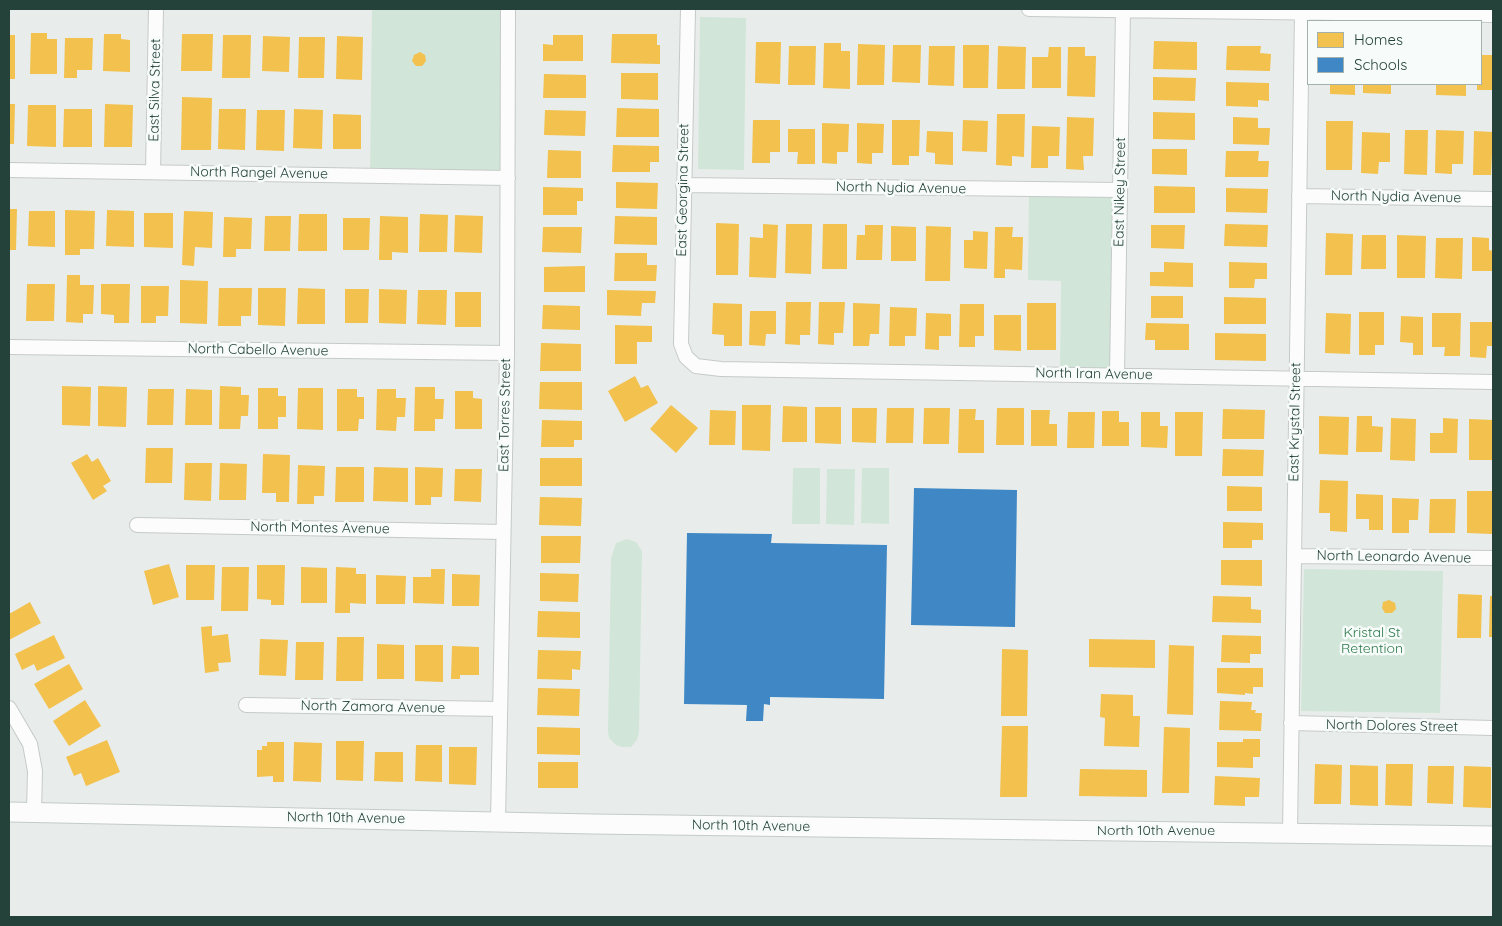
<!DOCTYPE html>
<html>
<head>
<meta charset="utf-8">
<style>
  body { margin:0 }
  #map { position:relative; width:1502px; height:926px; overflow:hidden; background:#e8edeb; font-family:Quicksand,sans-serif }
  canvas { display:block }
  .frame { position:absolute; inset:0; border:10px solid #24423a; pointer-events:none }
  .legend { position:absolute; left:1307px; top:20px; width:175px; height:65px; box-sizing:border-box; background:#f7fbf9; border:1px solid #a3b1ad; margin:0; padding:6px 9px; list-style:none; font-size:15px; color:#24423a }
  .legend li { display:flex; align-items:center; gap:10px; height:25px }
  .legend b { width:25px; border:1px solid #a3b1ad }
</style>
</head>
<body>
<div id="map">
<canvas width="1502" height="926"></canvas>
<div class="frame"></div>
<ul class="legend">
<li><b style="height:14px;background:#f2c14e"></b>Homes</li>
<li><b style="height:14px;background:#3f88c5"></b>Schools</li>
</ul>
</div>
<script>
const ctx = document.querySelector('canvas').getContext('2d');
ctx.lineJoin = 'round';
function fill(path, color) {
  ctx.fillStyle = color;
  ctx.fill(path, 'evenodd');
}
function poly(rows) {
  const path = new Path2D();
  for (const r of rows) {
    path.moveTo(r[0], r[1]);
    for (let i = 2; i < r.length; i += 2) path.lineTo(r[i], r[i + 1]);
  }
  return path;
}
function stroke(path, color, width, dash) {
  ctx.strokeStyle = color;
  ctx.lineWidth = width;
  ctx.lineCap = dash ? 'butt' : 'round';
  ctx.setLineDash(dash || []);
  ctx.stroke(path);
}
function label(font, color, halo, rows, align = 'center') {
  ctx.font = font + ' Quicksand,sans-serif';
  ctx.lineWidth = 5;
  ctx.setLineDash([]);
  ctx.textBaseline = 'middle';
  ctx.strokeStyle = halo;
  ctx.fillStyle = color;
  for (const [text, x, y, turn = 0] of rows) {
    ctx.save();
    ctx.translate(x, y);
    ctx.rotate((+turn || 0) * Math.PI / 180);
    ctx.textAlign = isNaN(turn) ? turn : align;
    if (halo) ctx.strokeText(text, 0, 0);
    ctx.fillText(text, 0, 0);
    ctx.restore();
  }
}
const green = poly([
  [372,9,508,9,508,178,370,175],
  [700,17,746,18,744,170,698,169],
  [1029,189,1120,190,1117,374,1060,373,1061,281,1028,280],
  [793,468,820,468,820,524,792,524],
  [862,468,889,468,889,524,861,523],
  [827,469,855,469,854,525,826,524],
  [627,539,636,542,642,551,639,732,637,740,631,747,622,747,616,745,609,738,608,731,611,558,616,543],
  [1304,569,1443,571,1440,713,1301,711]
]);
const homes = poly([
  [31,33,47,33,47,39,57,39,57,74,30,74],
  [104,34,121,34,121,39,130,40,130,72,103,71],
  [182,34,213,34,212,71,181,71],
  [612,34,657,34,657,45,660,45,660,64,611,63],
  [9,35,15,35,15,79,9,79],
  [223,35,251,35,250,78,222,78],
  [553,35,583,35,583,61,543,61,543,44,553,45],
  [263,36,290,37,289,72,262,71],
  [337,36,363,37,362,80,336,79],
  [299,37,325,37,324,78,298,78],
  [65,38,93,38,92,70,77,70,77,78,64,78],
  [1154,41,1197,42,1197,70,1153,69],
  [756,42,781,42,780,84,755,83],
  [824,43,841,43,841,51,850,51,850,89,823,88],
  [858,44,885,45,884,85,857,85],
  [893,45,921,45,920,83,892,82],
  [963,45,989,45,988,88,963,88],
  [789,46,816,46,815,85,788,85],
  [929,46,955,46,954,86,928,85],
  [998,46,1026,47,1025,89,997,89],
  [1227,46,1261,46,1260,53,1271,54,1270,71,1226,70],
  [1049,47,1061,47,1061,88,1032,88,1032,57,1048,57],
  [1068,47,1085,47,1085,56,1096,56,1095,97,1067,96],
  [420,52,425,55,426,61,422,66,416,66,412,61,414,55],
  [1481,55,1493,55,1493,90,1477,90,1477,84,1481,84],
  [621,73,658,73,658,100,621,99],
  [544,74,586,75,586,98,543,98],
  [1153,77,1196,78,1195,101,1153,100],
  [1226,82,1269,83,1269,101,1258,100,1258,107,1226,106],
  [1330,84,1355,84,1355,95,1330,94],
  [1363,84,1391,84,1391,94,1363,93],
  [1436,84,1466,84,1466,96,1436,95],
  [182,97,212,98,211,150,181,150],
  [9,104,15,104,14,144,9,144],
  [105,104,133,105,132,147,104,147],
  [28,105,56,105,56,147,27,146],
  [617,108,659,109,659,137,616,137],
  [64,109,92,109,92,147,63,147],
  [219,109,246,109,245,150,218,149],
  [294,109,323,110,322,149,293,148],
  [257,110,285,110,284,151,256,150],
  [545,110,586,111,585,136,544,135],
  [1153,112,1195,113,1195,140,1153,139],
  [333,114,361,115,361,149,333,149],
  [997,114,1025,114,1024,157,1012,156,1012,166,996,165],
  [1067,117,1094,118,1093,156,1083,156,1084,170,1066,169],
  [1233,117,1258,118,1258,128,1270,128,1269,145,1233,144],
  [753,120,780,120,780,152,770,152,770,163,752,163],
  [892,120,920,120,919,156,909,156,909,165,892,165],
  [963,120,988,121,987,152,962,151],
  [1326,121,1353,121,1352,170,1326,170],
  [822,123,849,124,848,152,837,152,837,164,822,163],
  [857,123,884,124,883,153,872,153,872,164,857,163],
  [1032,126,1060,127,1059,156,1048,156,1048,168,1031,168],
  [788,129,815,129,815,164,797,164,798,152,788,152],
  [1405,130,1428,130,1427,175,1404,174],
  [1436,130,1464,131,1463,164,1452,164,1452,174,1435,173],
  [927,131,953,132,953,165,935,164,935,153,926,152],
  [1474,131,1493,132,1491,175,1473,175],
  [1362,132,1390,133,1390,162,1379,162,1378,174,1361,173],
  [613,145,659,146,659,162,650,162,650,172,612,172],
  [1152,149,1187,149,1187,175,1152,174],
  [548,150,581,151,581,178,547,178],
  [1226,151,1259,151,1258,161,1269,161,1268,177,1225,177],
  [616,182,658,183,657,209,616,208],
  [1154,186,1195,187,1195,213,1154,213],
  [543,187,583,188,583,201,577,201,577,215,543,215],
  [1226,188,1268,189,1267,213,1226,212],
  [9,209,17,209,16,250,9,250],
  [65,210,95,211,94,249,80,249,80,255,65,255],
  [107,210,134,211,134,247,106,246],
  [29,211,55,211,55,247,28,246],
  [184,211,213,212,212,248,195,247,194,266,182,265],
  [144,213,173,213,173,248,144,247],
  [299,214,327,214,327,251,298,251],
  [420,214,448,215,447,252,419,252],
  [455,215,483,216,482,253,454,252],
  [265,216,291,216,290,251,264,251],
  [380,216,408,217,408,253,392,252,392,260,379,260],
  [615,216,657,217,657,245,614,244],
  [224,217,252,218,251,249,236,249,236,257,223,257],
  [343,218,370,218,369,250,343,250],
  [716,223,739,224,738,275,716,275],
  [763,224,778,225,776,278,749,277,750,237,763,238],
  [786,224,812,224,811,274,785,273],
  [823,224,847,224,847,269,822,269],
  [1225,224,1268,225,1267,247,1224,246],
  [865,225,883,225,882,260,856,260,857,235,865,235],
  [1151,225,1185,225,1184,249,1151,248],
  [891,226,916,227,916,261,891,261],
  [926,226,951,227,950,281,925,281],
  [543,227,582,227,581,253,542,252],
  [995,227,1013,227,1012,237,1023,237,1022,270,1005,269,1005,278,994,278],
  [973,231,988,232,987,269,964,268,964,240,973,240],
  [1326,233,1353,234,1352,275,1325,275],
  [1362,235,1386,235,1386,269,1361,269],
  [1397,235,1426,236,1425,278,1397,278],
  [1472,237,1489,238,1489,250,1493,251,1493,271,1472,271],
  [1436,238,1463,238,1462,279,1435,278],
  [615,253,647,253,647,265,657,265,656,281,614,281],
  [1164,262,1193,263,1193,287,1150,286,1150,272,1164,272],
  [1229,262,1267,263,1267,279,1255,279,1254,288,1229,288],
  [585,266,585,292,544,292,544,267],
  [67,275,80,275,80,285,94,285,93,314,83,314,83,323,66,322],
  [180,280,208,281,207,324,180,323],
  [27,284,55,284,54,321,26,321],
  [101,284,130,284,129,323,114,323,114,315,101,314],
  [141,286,169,286,168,316,156,316,156,323,141,323],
  [219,288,252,288,251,316,241,316,241,326,218,326],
  [258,288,286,288,285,326,258,325],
  [298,288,325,289,325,324,297,324],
  [345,289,369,289,368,323,345,323],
  [379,289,407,290,406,324,379,323],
  [418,290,447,290,446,325,417,324],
  [607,290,656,291,655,303,642,303,641,316,607,315],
  [455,292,481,292,481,327,455,327],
  [1151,296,1183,296,1183,318,1151,318],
  [1224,297,1266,298,1266,324,1224,324],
  [786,302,811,302,810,335,800,335,800,345,785,344],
  [819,302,845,302,843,333,834,333,834,345,818,344],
  [713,303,742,304,742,346,724,346,724,335,712,334],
  [853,303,880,304,879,334,870,334,869,346,853,346],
  [1027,303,1056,303,1056,350,1027,350],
  [960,304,984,304,984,336,975,336,975,347,959,347],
  [543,305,580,306,580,330,542,329],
  [890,307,917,308,916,336,905,336,905,346,889,346],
  [750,311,776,311,776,334,766,334,765,346,749,345],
  [1359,312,1384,312,1384,345,1375,345,1375,355,1359,355],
  [926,313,951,314,951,336,939,336,939,350,925,349],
  [1326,313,1351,314,1350,354,1325,353],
  [1432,313,1461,313,1460,356,1444,356,1445,347,1432,347],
  [994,315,1021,315,1021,351,994,350],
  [1401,316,1423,317,1423,355,1413,355,1413,343,1400,342],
  [1470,322,1493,322,1493,346,1487,346,1486,358,1470,357],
  [1146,323,1189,324,1189,350,1155,350,1155,340,1145,340],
  [615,325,652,326,652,342,637,342,637,364,615,364],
  [1215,333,1266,334,1266,361,1215,360],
  [541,343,581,344,581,371,540,371],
  [635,376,641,388,648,385,658,403,625,422,608,391],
  [540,382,582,382,582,410,539,409],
  [62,386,91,387,90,426,62,425],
  [98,386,127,387,126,427,98,426],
  [220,386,241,387,241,395,249,395,248,416,241,416,240,429,219,429],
  [415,387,435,387,435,399,444,399,443,419,435,419,435,431,414,431],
  [258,388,278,388,278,396,286,396,286,417,278,417,278,429,258,429],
  [298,388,323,388,323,430,297,429],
  [148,389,174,389,173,425,147,425],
  [186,389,212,390,212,425,185,425],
  [337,389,357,389,357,397,364,397,364,419,359,419,358,431,337,431],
  [377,389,396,389,396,398,406,398,405,417,397,417,396,431,376,430],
  [455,391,473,391,473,398,482,399,482,429,455,429],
  [671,405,698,428,676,453,650,429],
  [742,405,771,405,770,451,742,450],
  [783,406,807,407,807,442,782,442],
  [815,407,841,407,841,444,815,443],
  [852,408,877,408,876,443,852,442],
  [887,408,914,408,913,443,886,443],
  [924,408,950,408,949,444,923,444],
  [997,408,1024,408,1024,445,996,445],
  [959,409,976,409,975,420,984,420,984,453,958,453],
  [1223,409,1265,410,1264,439,1222,439],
  [710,410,736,411,735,445,709,445],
  [1031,410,1050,410,1049,424,1057,424,1057,446,1031,446],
  [1102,411,1119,411,1119,422,1129,422,1129,446,1102,446],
  [1068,412,1095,412,1094,448,1067,448],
  [1141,412,1160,412,1160,426,1168,426,1167,448,1141,447],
  [1175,412,1203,412,1202,456,1175,456],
  [1319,416,1349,417,1348,455,1319,454],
  [1357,416,1372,416,1372,426,1383,427,1382,452,1356,452],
  [1391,418,1416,419,1415,461,1390,460],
  [1443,418,1458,419,1457,453,1430,453,1430,433,1443,433],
  [1469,419,1493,420,1493,460,1469,460],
  [542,420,582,421,582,440,574,440,574,447,541,447],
  [146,448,173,448,172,483,145,483],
  [1223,449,1264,450,1263,476,1222,476],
  [87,454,92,462,98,458,111,481,103,486,107,491,93,500,71,463],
  [263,454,290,455,289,502,276,502,276,493,262,493],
  [540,458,582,458,582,486,540,486],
  [185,463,212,463,211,501,184,500],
  [220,463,247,464,246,500,219,500],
  [298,465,325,466,324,496,314,496,314,504,297,504],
  [336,467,364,467,364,502,335,502],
  [374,467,408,468,408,502,373,501],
  [415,467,443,468,442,497,431,497,431,505,415,505],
  [455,469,482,469,481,502,454,501],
  [1320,480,1348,481,1347,532,1330,531,1330,513,1319,513],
  [1227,486,1262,487,1262,511,1227,511],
  [1467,491,1493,491,1492,534,1467,533],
  [1356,494,1383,495,1383,530,1369,530,1369,519,1356,519],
  [540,497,582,498,581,526,539,525],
  [1392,498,1419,499,1418,520,1409,520,1409,533,1392,533],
  [1430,499,1456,499,1455,533,1429,533],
  [1223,522,1263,523,1263,540,1252,540,1252,548,1223,548],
  [541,536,581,536,580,563,541,563],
  [1221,560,1262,560,1262,586,1221,585],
  [169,564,179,597,153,605,144,571],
  [186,565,215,565,214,600,186,600],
  [257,565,285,565,284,605,271,605,271,600,257,599],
  [222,567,249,567,248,611,221,611],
  [301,567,327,568,327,603,301,603],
  [336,567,356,568,356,574,366,574,366,604,350,603,350,613,335,613],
  [431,569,445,569,444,604,413,603,413,577,431,577],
  [540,573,579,574,578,602,540,601],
  [452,574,480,575,479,606,452,606],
  [376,575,406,576,405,604,376,604],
  [1458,594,1482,595,1481,638,1457,638],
  [1213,596,1251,597,1251,609,1261,610,1261,623,1212,622],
  [1490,596,1493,596,1493,637,1489,637],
  [1389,600,1395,603,1396,609,1392,613,1385,613,1382,608,1383,602],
  [30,602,41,623,9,640,9,614],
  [538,611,580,612,580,638,537,637],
  [212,626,212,636,228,634,231,662,218,663,219,671,205,673,201,627],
  [54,635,65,658,37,671,34,664,22,670,15,654],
  [1222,635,1261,636,1261,654,1250,654,1250,663,1221,662],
  [337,637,364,637,363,681,336,681],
  [260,639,288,640,286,676,259,675],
  [1089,639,1155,640,1155,668,1089,667],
  [296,642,324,642,323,680,295,680],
  [377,644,404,645,404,679,377,679],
  [415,645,443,645,443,682,415,681],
  [1169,645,1194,646,1193,715,1167,714],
  [452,646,479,647,479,675,460,675,460,679,451,679],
  [1002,649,1028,650,1027,716,1001,716],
  [538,650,581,651,580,670,572,669,572,680,537,679],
  [69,664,83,689,49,709,34,684],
  [1217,668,1263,668,1263,687,1253,687,1253,694,1245,693,1245,695,1217,693],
  [538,688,580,689,579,716,537,715],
  [1101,694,1133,695,1133,716,1140,716,1139,747,1104,746,1105,718,1100,717],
  [85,700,101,726,69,746,53,721],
  [1220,701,1252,702,1251,710,1256,710,1255,713,1262,713,1261,731,1219,730],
  [1002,726,1028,726,1027,797,1000,797],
  [537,727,580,728,580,755,537,754],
  [1164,727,1190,728,1189,793,1162,793],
  [1243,739,1260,739,1260,757,1253,757,1253,768,1217,767,1217,742,1243,742],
  [107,740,120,772,86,786,81,773,74,776,66,757],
  [336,741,364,741,363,781,336,780],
  [267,742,284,742,284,782,273,782,273,776,257,777,257,750,262,750,262,746,267,746],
  [294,742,322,743,321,782,293,781],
  [416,745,442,745,442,782,415,781],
  [449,747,477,747,476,785,449,784],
  [375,752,403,752,403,782,374,781],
  [538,762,578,762,578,788,538,788],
  [1315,764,1342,765,1341,804,1314,804],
  [1386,764,1413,764,1412,806,1385,805],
  [1350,765,1378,766,1378,806,1350,805],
  [1428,766,1454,766,1453,804,1427,803],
  [1464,766,1491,767,1491,808,1463,807],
  [1080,769,1147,770,1147,797,1079,796],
  [1215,776,1260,778,1259,797,1245,797,1245,806,1214,805]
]);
const schools = poly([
  [914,488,1017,490,1015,627,911,625],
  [687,533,772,534,771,543,887,545,884,699,770,697,770,705,764,704,763,721,746,721,747,705,684,704]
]);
const minor = poly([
  [688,9,681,344,686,357,696,366,721,369,1493,382],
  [1029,9,1493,15],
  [9,170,508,178],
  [153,172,156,9],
  [683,185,1120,190],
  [1299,196,1493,199],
  [9,347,507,353],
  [1117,374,1123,10],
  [137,525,503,532],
  [1294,556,1493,558],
  [246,705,500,709],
  [9,708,30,744,35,771,34,812],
  [1291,723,1493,728],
  [498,821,507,353,508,9],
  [1290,832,1302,12]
]);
const secondary = poly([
  [9,812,593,824,1493,836]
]);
const streetNames = [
  ["East Silva Street",155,90,-89],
  ["North Rangel Avenue",259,173,1],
  ["North Nydia Avenue",901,188,1],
  ["East Georgina Street",683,190,-89],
  ["East Nikey Street",1120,192,-89],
  ["North Nydia Avenue",1396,197,1],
  ["North Cabello Avenue",258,350,1],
  ["North Iran Avenue",1094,374,1],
  ["East Torres Street",505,415,-89],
  ["East Krystal Street",1295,422,-89],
  ["North Montes Avenue",320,528,1],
  ["North Leonardo Avenue",1394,557,1],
  ["North Zamora Avenue",373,707,1],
  ["North Dolores Street",1392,726,1],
  ["North 10th Avenue",346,818,1],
  ["North 10th Avenue",751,826,1],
  ["North 10th Avenue",1156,831]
];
const parkNames = [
  ["Kristal St",1372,633],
  ["Retention",1372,649]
];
fill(green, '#d1e6d8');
fill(homes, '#f2c14e');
fill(schools, '#3f88c5');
stroke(minor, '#c5cac8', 16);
stroke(secondary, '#c3cbc8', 21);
stroke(minor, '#fcfcfc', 14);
stroke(secondary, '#fcfcfc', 19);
label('14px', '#24423a', '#f7fbf9', streetNames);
label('14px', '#2d7a4b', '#f7fbf9', parkNames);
</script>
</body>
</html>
